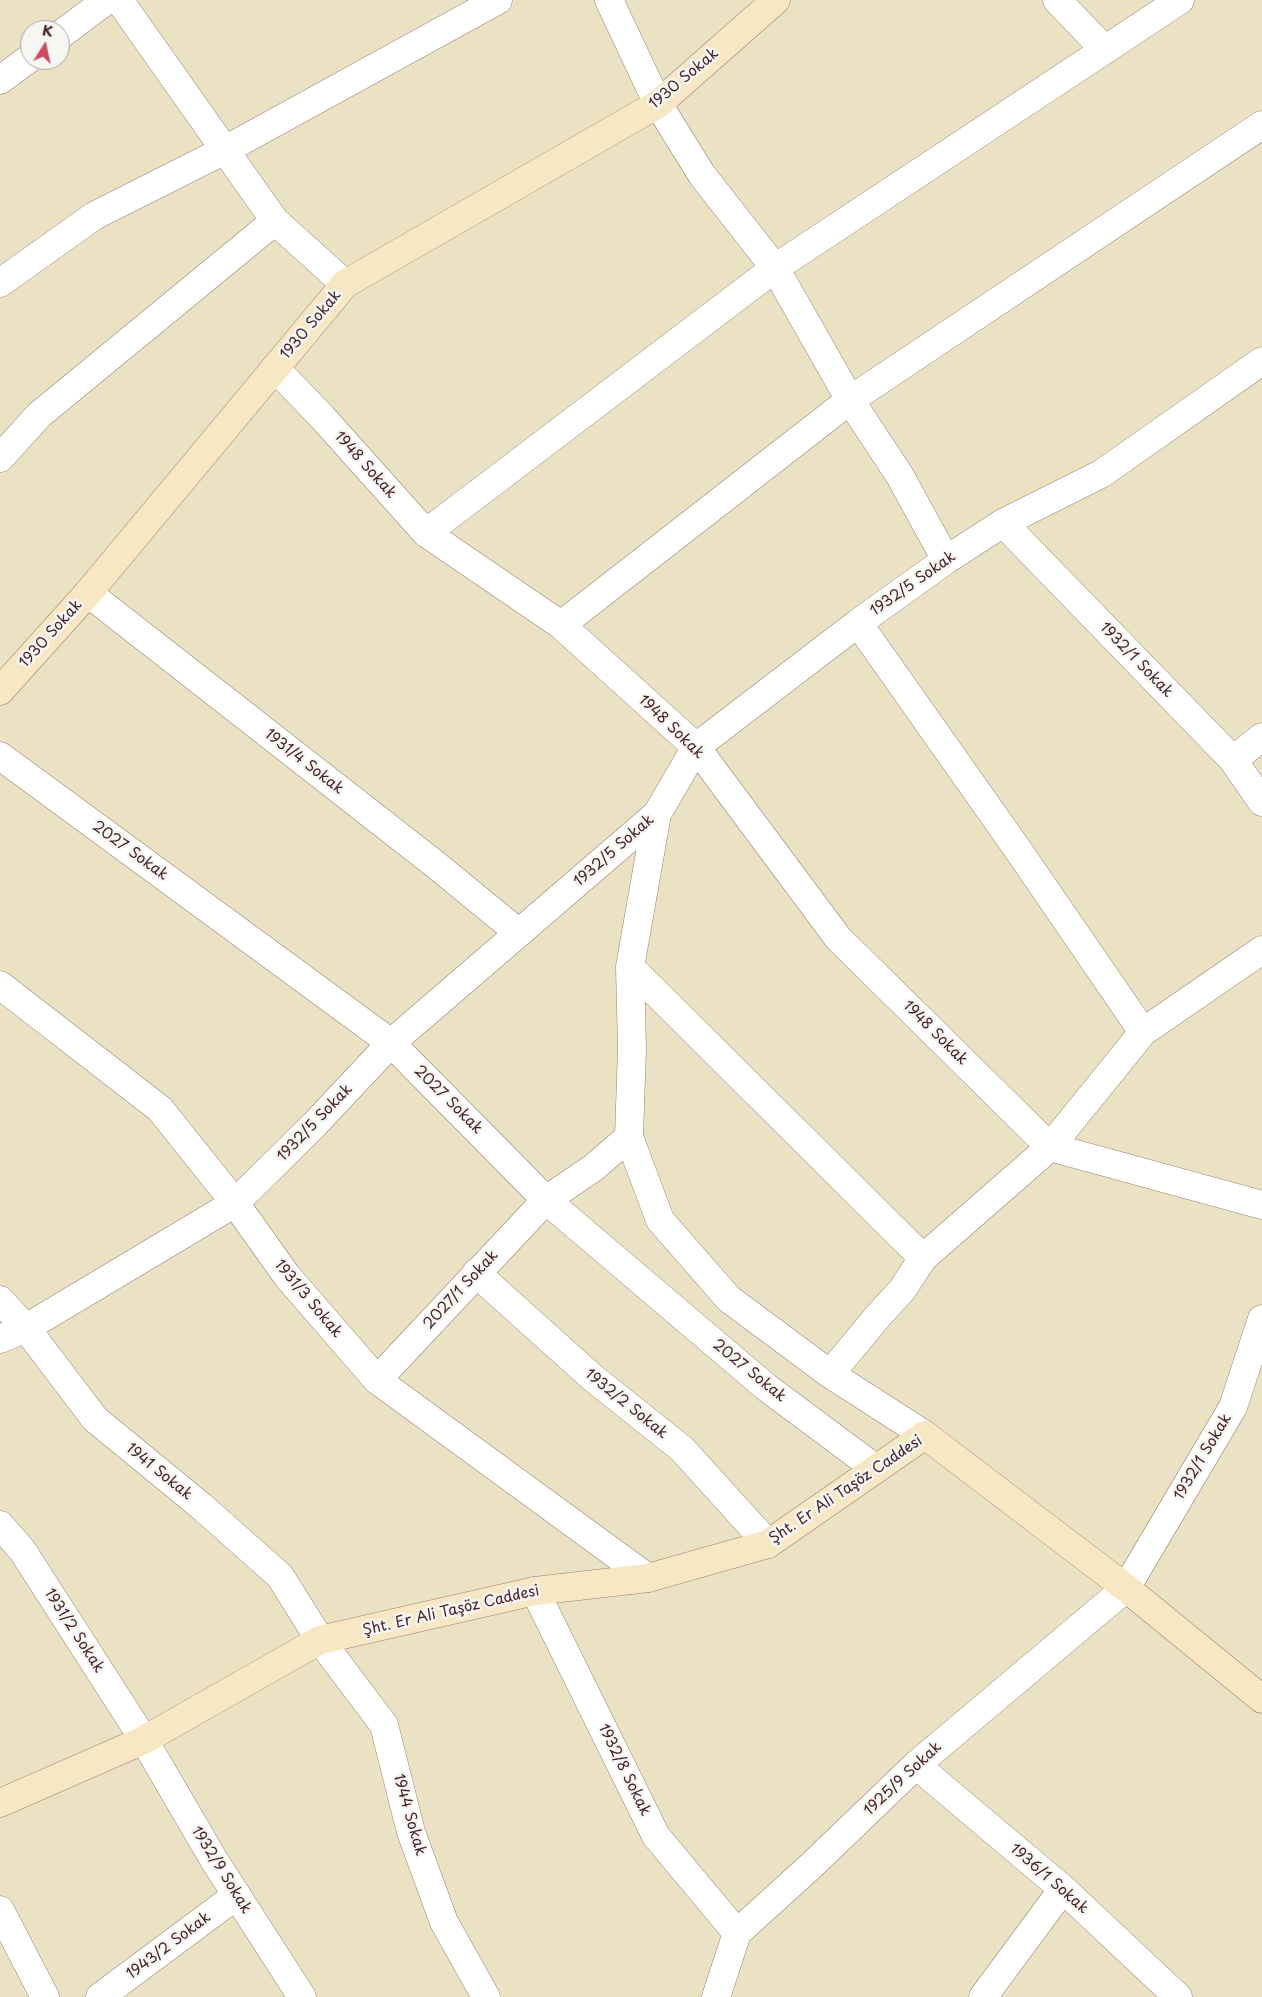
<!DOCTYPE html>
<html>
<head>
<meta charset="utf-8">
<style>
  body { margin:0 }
  #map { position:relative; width:1262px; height:1997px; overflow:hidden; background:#eae2c2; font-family:"Playpen Sans",sans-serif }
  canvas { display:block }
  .north { position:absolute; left:20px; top:20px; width:50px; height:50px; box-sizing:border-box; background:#f6f6f2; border:1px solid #b1a0a2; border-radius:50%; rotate:10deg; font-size:14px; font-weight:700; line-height:20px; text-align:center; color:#4a1f2b }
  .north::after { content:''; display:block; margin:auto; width:18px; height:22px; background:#d1495b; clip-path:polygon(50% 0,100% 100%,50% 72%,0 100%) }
</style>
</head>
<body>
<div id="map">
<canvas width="1262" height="1997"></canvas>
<div class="north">K</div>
</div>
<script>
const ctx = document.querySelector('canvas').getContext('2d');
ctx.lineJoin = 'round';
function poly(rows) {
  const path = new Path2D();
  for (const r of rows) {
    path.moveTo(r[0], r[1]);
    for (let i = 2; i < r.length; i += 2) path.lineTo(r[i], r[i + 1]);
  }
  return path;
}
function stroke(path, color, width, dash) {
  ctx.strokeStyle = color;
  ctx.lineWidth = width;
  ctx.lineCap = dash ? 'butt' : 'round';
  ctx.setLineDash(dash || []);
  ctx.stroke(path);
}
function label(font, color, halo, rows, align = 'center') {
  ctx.font = font + ' "Playpen Sans",sans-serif';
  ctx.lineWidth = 5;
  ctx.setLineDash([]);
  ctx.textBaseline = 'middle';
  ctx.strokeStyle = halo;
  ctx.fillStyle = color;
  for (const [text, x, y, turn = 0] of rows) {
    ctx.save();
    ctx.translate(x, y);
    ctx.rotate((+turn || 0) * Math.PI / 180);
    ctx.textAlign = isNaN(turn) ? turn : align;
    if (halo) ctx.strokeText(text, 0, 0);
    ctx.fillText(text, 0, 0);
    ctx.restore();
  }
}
const street = poly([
  [119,0,275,221,345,284],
  [609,0,658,104,702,175,775,268,850,400,900,476,946,560],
  [1057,0,1105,50],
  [60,35,107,0],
  [0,80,30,58],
  [0,283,94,216,225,150,498,0],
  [275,368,323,418,426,533,561,625,696,747,838,938,1050,1147,1262,1205],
  [0,458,39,415,275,221],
  [1003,523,1233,760,1262,802],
  [426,533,775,268,1180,0],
  [88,593,436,865,519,933],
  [858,623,1016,847,1143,1032],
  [561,625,850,400,1262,125],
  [0,756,391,1043,546,1200,766,1387,876,1469],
  [1233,760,1262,737],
  [657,814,630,967,632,1049,629,1137,660,1220,729,1299,830,1374,925,1435],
  [630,967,923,1258],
  [0,985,160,1109,235,1203,287,1276,377,1380,648,1578],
  [476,1273,593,1378,682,1449,768,1544],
  [0,1300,26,1328,95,1419,201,1506,280,1576,320,1640,384,1725,411,1832,444,1922,486,1997],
  [0,1339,26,1328,235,1203,315,1124,391,1043,657,814,696,747,858,623,946,560,1003,523,1101,474,1262,361],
  [830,1374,879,1315,902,1290,923,1258,1050,1147,1143,1032,1262,950],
  [377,1380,546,1200,593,1168,629,1137],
  [0,1525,22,1550,144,1740,214,1860,302,1997],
  [535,1591,656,1836,737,1933],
  [916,1765,1063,1889,1178,1997],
  [0,1910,45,1997],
  [100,1997,237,1895],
  [716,1997,737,1933,812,1865,916,1765,1126,1588,1233,1407,1262,1319],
  [983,1997,1063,1889]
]);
const secondary = poly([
  [0,691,88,593,345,284,658,104,776,0],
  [0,1803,144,1740,320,1640,535,1591,648,1578,768,1544,925,1435,1126,1588,1262,1699]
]);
const streetNames = [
  ["1930 Sokak",684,79,-40],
  ["1930 Sokak",311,325,-50],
  ["1948 Sokak",365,465,48],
  ["1932/5 Sokak",913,584,-35],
  ["1930 Sokak",51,634,-48],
  ["1932/1 Sokak",1136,660,46],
  ["1948 Sokak",671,727,44],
  ["1931/4 Sokak",304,762,38],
  ["2027 Sokak",130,851,36],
  ["1932/5 Sokak",614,851,-41],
  ["1948 Sokak",935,1033,45],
  ["2027 Sokak",448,1100,45],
  ["1932/5 Sokak",315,1123,-46],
  ["2027/1 Sokak",461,1290,-47],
  ["1931/3 Sokak",308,1299,50],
  ["2027 Sokak",749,1371,39],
  ["1932/2 Sokak",626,1404,39],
  ["1932/1 Sokak",1203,1457,-59],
  ["1941 Sokak",159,1472,39],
  ["Şht. Er Ali Taşöz Caddesi",846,1490,-34],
  ["Şht. Er Ali Taşöz Caddesi",451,1611,-13],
  ["1931/2 Sokak",74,1631,57],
  ["1932/8 Sokak",624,1770,64],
  ["1925/9 Sokak",903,1779,-43],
  ["1944 Sokak",409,1815,74],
  ["1932/9 Sokak",221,1870,58],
  ["1936/1 Sokak",1049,1879,41],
  ["1943/2 Sokak",169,1946,-37]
];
stroke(street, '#9a8076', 29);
stroke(secondary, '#9a8076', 29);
stroke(street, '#fff', 28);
stroke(secondary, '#f7e8c3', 28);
label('15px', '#4a1f2b', '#f6f6f2', streetNames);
</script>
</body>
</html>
